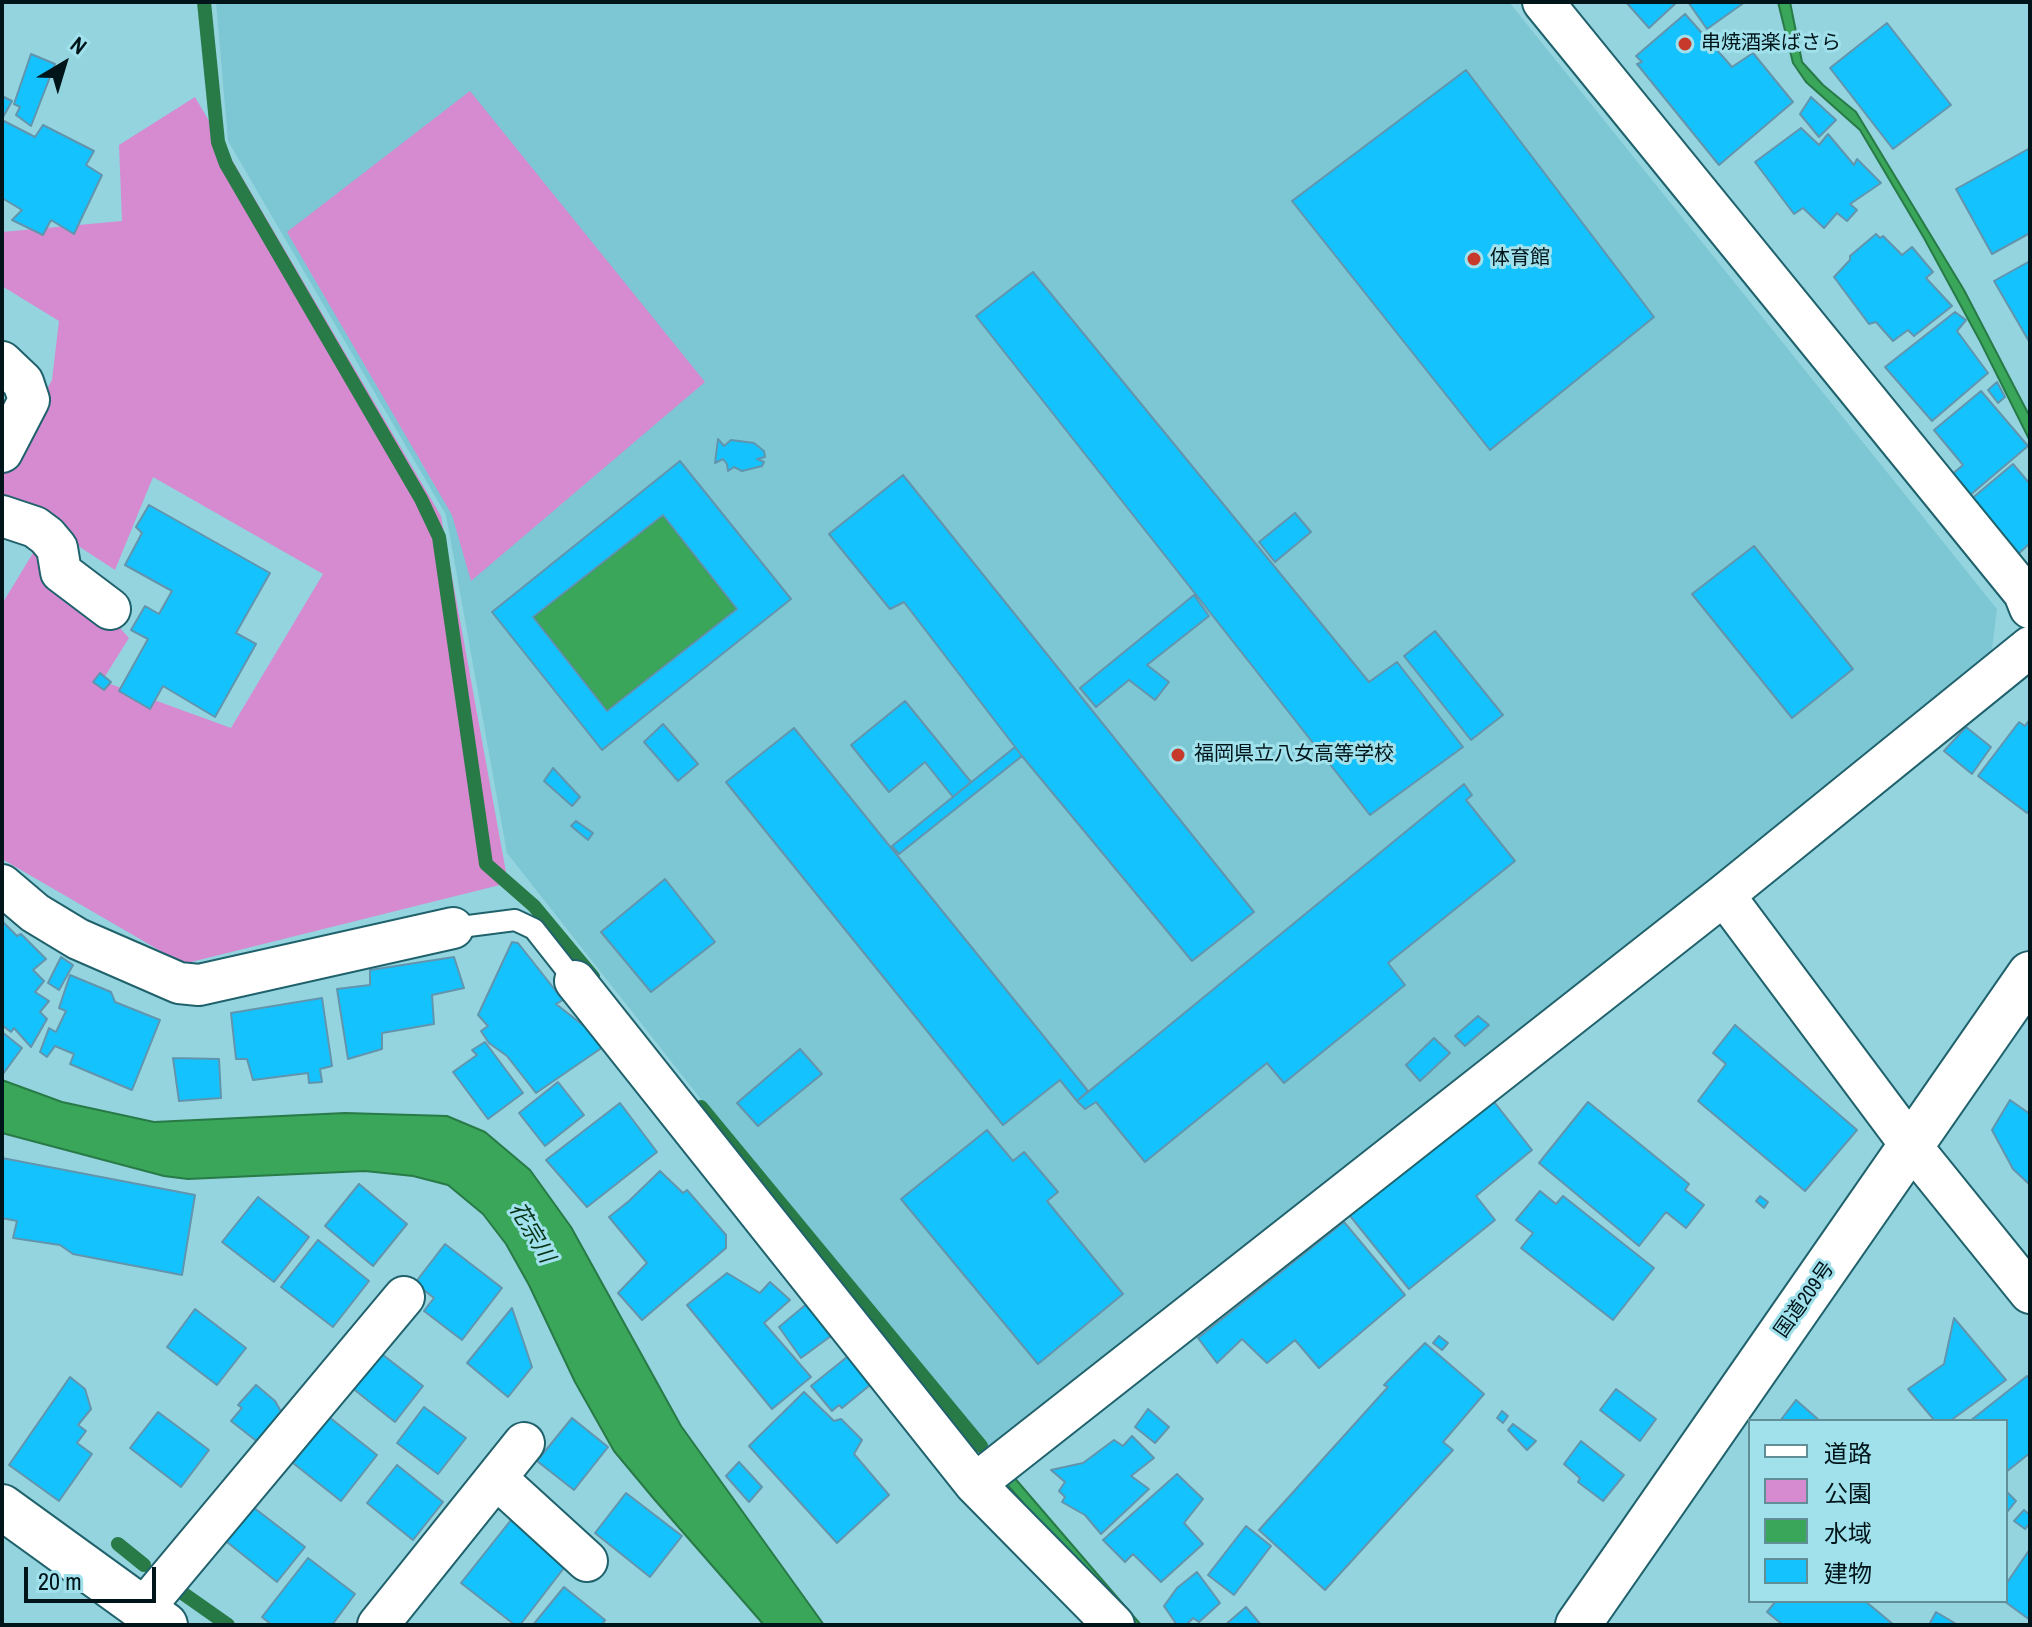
<!DOCTYPE html>
<html>
<head>
<meta charset="utf-8">
<style>
  body { margin:0 }
  #map { position:relative; width:2032px; height:1627px; overflow:hidden; background:#94d4df; font-family:"Archivo Narrow","Noto Sans JP",sans-serif }
  canvas { display:block }
  .frame { position:absolute; inset:0; border:4px solid #00151a; pointer-events:none }
  .legend { position:absolute; left:1748px; top:1419px; width:260px; height:184px; box-sizing:border-box; background:#a0e1ec; border:2px solid #608f98; margin:0; padding:10px 14px; list-style:none; font-size:24px; color:#00151a }
  .legend li { display:flex; align-items:center; gap:16px; height:40px }
  .legend b { width:40px; border:2px solid #608f98 }
  .north { position:absolute; left:24px; top:24px; width:80px; height:80px; -webkit-text-stroke:6px #a0e1ec; paint-order:stroke; rotate:38deg; font-size:22px; font-weight:700; line-height:32px; text-align:center; color:#00151a }
  .north::after { content:''; display:block; margin:auto; width:28px; height:36px; background:#00151a; clip-path:polygon(50% 0,100% 100%,50% 72%,0 100%) }
  .scale { position:absolute; left:24px; top:1567px; width:132px; height:36px; box-sizing:border-box; border:4px solid #00151a; border-top:0; padding-left:10px; font-size:24px; line-height:28px; white-space:nowrap; color:#00151a; -webkit-text-stroke:6px #a0e1ec; paint-order:stroke }
</style>
</head>
<body>
<div id="map">
<canvas width="2032" height="1627"></canvas>
<div class="frame"></div>
<ul class="legend">
<li><b style="height:10px;background:#fff"></b>道路</li>
<li><b style="height:22px;background:#d68ad0"></b>公園</li>
<li><b style="height:22px;background:#39a65a"></b>水域</li>
<li><b style="height:22px;background:#14c2fe"></b>建物</li>
</ul>
<div class="north">N</div>
<div class="scale">20 m</div>
</div>
<script>
const ctx = document.querySelector('canvas').getContext('2d');
ctx.lineJoin = 'round';
function fill(path, color) {
  ctx.fillStyle = color;
  ctx.fill(path, 'evenodd');
}
function poly(rows) {
  const path = new Path2D();
  for (const r of rows) {
    path.moveTo(r[0], r[1]);
    for (let i = 2; i < r.length; i += 2) path.lineTo(r[i], r[i + 1]);
  }
  return path;
}
function stroke(path, color, width, dash) {
  ctx.strokeStyle = color;
  ctx.lineWidth = width;
  ctx.lineCap = dash ? 'butt' : 'round';
  ctx.setLineDash(dash || []);
  ctx.stroke(path);
}
function label(font, color, halo, rows, align = 'center') {
  ctx.font = font + ' "Archivo Narrow","Noto Sans JP",sans-serif';
  ctx.lineWidth = 6;
  ctx.setLineDash([]);
  ctx.textBaseline = 'middle';
  ctx.strokeStyle = halo;
  ctx.fillStyle = color;
  for (const [text, x, y, turn = 0] of rows) {
    ctx.save();
    ctx.translate(x, y);
    ctx.rotate((+turn || 0) * Math.PI / 180);
    ctx.textAlign = isNaN(turn) ? turn : align;
    if (halo) ctx.strokeText(text, 0, 0);
    ctx.fillText(text, 0, 0);
    ctx.restore();
  }
}
const built = poly([
  [216,2,1509,2,1997,609,1991,657,981,1455,507,853,446,515,228,141]
]);
const green = poly([
  [470,91,705,382,471,581,452,515,287,232],
  [195,97,441,516,508,883,183,964,2,859,2,604,41,540,129,638,102,681,231,728,323,574,153,477,115,570,2,496,2,470,52,380,59,321,2,286,2,232,122,221,119,145]
]);
const water = poly([
  [1778,2,1790,2,1802,62,1823,85,1856,112,1964,290,2030,417,2030,441,1980,341,1924,238,1860,130,1806,82,1793,63,1778,2],
  [663,515,737,609,607,711,533,617,663,515],
  [2,1080,62,1102,154,1122,345,1113,447,1116,485,1132,530,1170,571,1227,681,1426,824,1625,764,1625,654,1499,614,1451,575,1382,529,1285,506,1244,483,1214,448,1185,413,1176,365,1171,188,1179,164,1176,2,1133,2,1080],
  [1012,1475,1141,1625,1129,1625,1004,1481,1012,1475]
]);
const stream = poly([
  [204,2,218,142,226,164,421,499,439,537,486,864,534,906,593,977],
  [701,1107,981,1446],
  [118,1544,144,1565],
  [181,1592,228,1625]
]);
const building = poly([
  [1626,2,1677,2,1649,28,1626,2],
  [1688,2,1745,2,1707,29,1688,2],
  [1685,14,1732,67,1753,53,1793,102,1719,165,1637,64,1642,62,1636,56,1685,14],
  [1887,23,1951,105,1893,149,1830,68,1887,23],
  [31,54,55,64,31,126,16,115,20,107,14,104,31,54],
  [1466,70,1654,317,1490,450,1292,201,1466,70],
  [2,96,12,101,2,119,2,96],
  [1811,97,1836,120,1819,137,1800,114,1811,97],
  [2,120,35,137,43,125,94,151,86,165,102,175,74,234,51,220,43,235,12,220,22,210,2,198,2,120],
  [1801,128,1819,145,1828,134,1854,165,1857,159,1881,183,1850,204,1857,210,1847,221,1837,213,1824,228,1803,208,1794,214,1755,162,1801,128],
  [2030,148,2030,233,1992,254,1956,189,2030,148],
  [1876,234,1880,238,1883,236,1902,255,1912,247,1933,272,1926,278,1952,306,1914,336,1908,330,1893,341,1876,322,1869,324,1834,277,1850,260,1850,256,1876,234],
  [2030,261,2030,343,1994,281,2030,261],
  [1033,272,1369,682,1397,662,1463,747,1370,815,976,316,1033,272],
  [1955,312,1966,320,1957,331,1988,373,1932,421,1885,367,1955,312],
  [1997,382,2005,397,1998,403,1988,390,1997,382],
  [1981,391,2028,446,1962,502,1944,481,1963,465,1934,430,1981,391],
  [718,439,724,446,731,440,754,443,764,451,765,457,757,459,764,462,762,466,742,471,734,467,728,471,727,464,723,459,715,463,718,439],
  [680,461,791,599,602,750,492,612,680,461],
  [663,515,737,609,607,711,533,617,663,515],
  [2013,464,2030,484,2030,543,2013,559,1970,500,2013,464],
  [903,475,1254,912,1192,961,1022,756,904,602,890,609,829,534,903,475],
  [149,505,270,573,236,633,256,644,215,717,163,686,150,709,119,691,148,639,131,630,145,606,159,614,172,591,125,565,142,533,136,527,149,505],
  [1295,513,1311,532,1275,562,1259,542,1295,513],
  [1754,546,1853,669,1792,718,1692,594,1754,546],
  [1194,595,1209,616,1147,665,1169,682,1155,700,1129,680,1096,707,1080,688,1194,595],
  [1435,631,1503,715,1471,740,1404,656,1435,631],
  [100,673,111,682,104,690,93,682,100,673],
  [905,701,971,782,953,797,925,762,889,792,851,745,905,701],
  [2030,719,2030,809,2027,813,1978,776,2019,722,2025,726,2030,719],
  [663,724,698,764,678,781,644,742,663,724],
  [1966,727,1991,747,1972,774,1944,751,1966,727],
  [794,728,1088,1091,1077,1101,1060,1080,1003,1125,726,782,794,728],
  [1015,747,1022,756,899,854,892,846,1015,747],
  [553,768,580,797,572,806,544,781,553,768],
  [1464,784,1472,795,1466,800,1515,861,1388,963,1405,985,1284,1083,1267,1063,1145,1162,1096,1102,1085,1109,1077,1101,1464,784],
  [576,821,593,833,588,840,571,826,576,821],
  [665,879,715,942,651,992,601,932,665,879],
  [2,921,17,936,21,934,46,959,33,970,44,981,35,992,49,1001,40,1012,47,1019,31,1047,14,1028,11,1032,2,1025,2,921],
  [512,942,518,943,563,1000,556,1004,584,1026,589,1025,603,1047,536,1093,507,1056,489,1043,481,1031,488,1026,478,1015,512,942],
  [61,957,73,965,59,990,48,983,61,957],
  [454,957,464,988,432,995,434,1024,382,1033,382,1049,348,1059,337,989,370,985,370,970,454,957],
  [70,975,111,992,115,1002,160,1020,132,1090,70,1064,74,1054,55,1046,47,1057,40,1052,49,1028,56,1032,66,1011,59,1008,70,975],
  [322,998,332,1066,320,1069,322,1082,309,1083,308,1073,253,1080,247,1059,236,1059,231,1013,322,998],
  [1478,1016,1489,1025,1465,1046,1455,1036,1478,1016],
  [1735,1025,1857,1130,1805,1191,1698,1101,1726,1064,1713,1053,1735,1025],
  [2,1032,22,1048,3,1074,2,1073,2,1032],
  [1434,1038,1450,1053,1420,1081,1406,1065,1434,1038],
  [485,1042,523,1093,488,1119,453,1072,477,1055,472,1050,485,1042],
  [800,1049,822,1074,758,1126,737,1103,800,1049],
  [173,1058,219,1059,221,1098,179,1101,173,1058],
  [558,1082,584,1115,545,1146,519,1113,558,1082],
  [1491,1098,1532,1150,1476,1196,1495,1220,1409,1289,1347,1212,1491,1098],
  [2010,1100,2030,1114,2030,1185,2013,1169,1992,1130,2010,1100],
  [1588,1102,1689,1184,1685,1190,1704,1205,1686,1228,1666,1212,1639,1246,1539,1163,1588,1102],
  [620,1103,657,1152,587,1207,546,1160,620,1103],
  [987,1130,1013,1161,1024,1152,1058,1192,1047,1201,1123,1294,1038,1364,901,1199,987,1130],
  [2,1158,195,1195,182,1275,73,1254,60,1245,13,1238,17,1221,2,1218,2,1158],
  [660,1171,683,1193,687,1190,726,1235,726,1248,642,1320,618,1293,647,1263,609,1217,629,1201,660,1171],
  [359,1184,407,1224,373,1266,325,1226,359,1184],
  [1540,1191,1556,1204,1563,1196,1654,1268,1613,1320,1521,1248,1533,1233,1516,1220,1540,1191],
  [1760,1196,1768,1202,1764,1208,1756,1201,1760,1196],
  [258,1197,309,1237,274,1282,222,1242,258,1197],
  [1344,1222,1405,1295,1319,1368,1295,1340,1267,1363,1242,1339,1217,1363,1198,1338,1344,1222],
  [318,1240,369,1281,333,1327,281,1287,318,1240],
  [445,1244,502,1288,462,1340,424,1311,434,1298,415,1283,445,1244],
  [727,1273,760,1293,770,1282,790,1300,764,1323,811,1377,772,1409,687,1305,727,1273],
  [809,1302,835,1333,801,1358,779,1327,809,1302],
  [512,1308,532,1367,508,1397,467,1363,512,1308],
  [195,1309,246,1348,217,1385,167,1347,195,1309],
  [1954,1318,2006,1380,1950,1421,1935,1421,1908,1389,1944,1364,1954,1318],
  [1439,1336,1448,1343,1442,1350,1433,1343,1439,1336],
  [1425,1343,1484,1394,1443,1442,1453,1450,1325,1590,1259,1530,1388,1387,1384,1385,1425,1343],
  [374,1348,423,1386,395,1422,346,1383,374,1348],
  [852,1353,875,1381,842,1408,839,1405,832,1411,811,1386,852,1353],
  [2027,1376,2030,1380,2030,1453,2006,1472,2006,1421,1970,1421,2027,1376],
  [70,1377,85,1389,91,1409,78,1425,86,1431,77,1443,92,1454,59,1501,9,1465,70,1377],
  [256,1385,275,1401,283,1415,259,1443,231,1421,242,1408,238,1405,256,1385],
  [1616,1389,1656,1419,1640,1441,1600,1410,1616,1389],
  [804,1392,834,1421,841,1419,862,1440,854,1454,889,1495,837,1543,749,1446,804,1392],
  [1796,1400,1820,1421,1780,1421,1796,1400],
  [424,1407,466,1438,438,1474,397,1443,424,1407],
  [1148,1409,1169,1427,1155,1443,1135,1427,1148,1409],
  [1502,1411,1508,1416,1503,1423,1497,1418,1502,1411],
  [158,1412,209,1450,181,1487,130,1448,158,1412],
  [329,1417,377,1455,341,1501,293,1463,329,1417],
  [572,1418,608,1447,574,1490,537,1461,572,1418],
  [1513,1424,1536,1441,1527,1450,1508,1430,1513,1424],
  [1132,1436,1154,1458,1131,1476,1149,1489,1101,1534,1085,1515,1062,1502,1065,1497,1059,1491,1065,1482,1051,1470,1083,1463,1114,1440,1123,1446,1132,1436],
  [1581,1441,1624,1475,1603,1501,1578,1482,1580,1478,1564,1464,1581,1441],
  [739,1462,762,1487,749,1502,726,1476,739,1462],
  [397,1465,443,1502,413,1540,367,1503,397,1465],
  [1177,1474,1203,1499,1184,1523,1203,1544,1161,1582,1133,1554,1125,1562,1103,1540,1177,1474],
  [2006,1491,2016,1501,2008,1511,2006,1510,2006,1491],
  [626,1493,682,1536,650,1577,595,1533,626,1493],
  [249,1504,305,1547,277,1582,222,1538,249,1504],
  [2024,1510,2030,1515,2030,1523,2025,1529,2014,1521,2024,1510],
  [511,1520,567,1564,520,1625,515,1625,461,1583,511,1520],
  [1246,1526,1271,1546,1234,1595,1208,1575,1246,1526],
  [2030,1549,2030,1620,2004,1601,2006,1601,2006,1584,2030,1549],
  [308,1558,355,1594,332,1625,272,1625,262,1617,308,1558],
  [1197,1572,1220,1603,1199,1622,1193,1618,1186,1625,1177,1625,1164,1606,1177,1588,1197,1572],
  [564,1587,605,1620,602,1625,533,1625,564,1587],
  [1776,1601,1865,1601,1894,1625,1783,1625,1767,1612,1776,1601],
  [1246,1607,1261,1625,1225,1625,1246,1607],
  [1936,1612,1958,1625,1929,1625,1936,1612]
]);
const lane = poly([
  [453,928,515,920,534,929,575,981]
]);
const street = poly([
  [1543,2,2024,593,2030,608],
  [2,362,23,382,29,400,2,452],
  [2,516,35,527,47,536,57,548,61,572,110,609],
  [2,885,35,913,78,939,179,983,199,985,453,928],
  [1724,895,1912,1147,2030,1293],
  [575,981,975,1484,1114,1625],
  [496,1478,587,1561],
  [975,1484,1724,895,2030,647],
  [143,1609,404,1297],
  [378,1625,524,1443]
]);
const secondary = poly([
  [2,1507,165,1625]
]);
const highway = poly([
  [1578,1625,2030,974]
]);
const markers = [
  [1685,44,8,"#c6392b"],
  [1474,259,8,"#c6392b"],
  [1178,755,8,"#c6392b"]
];
const poiNames = [
  ["串焼酒楽ばさら",1701,44],
  ["体育館",1490,259],
  ["福岡県立八女高等学校",1194,755]
];
const streetNames = [
  ["国道209号",1805,1300,-55]
];
const waterNames = [
  ["花宗川",531,1233,59]
];
fill(built, '#7dc7d4');
fill(green, '#d68ad0');
fill(water, '#39a65a');
stroke(water, '#287a47', 2);
stroke(stream, '#287a47', 14);
fill(building, '#14c2fe');
stroke(building, '#6195ae', 2);
stroke(lane, '#20626c', 24);
stroke(street, '#20626c', 44);
stroke(secondary, '#20626c', 48);
stroke(highway, '#20626c', 48);
stroke(lane, '#fff', 20);
stroke(street, '#fff', 40);
stroke(secondary, '#fff', 44);
stroke(highway, '#fff', 44);
for (const [x, y, r, color] of markers) {
  const dot = new Path2D();
  dot.arc(x, y, r, 0, 2 * Math.PI);
  ctx.fillStyle = color;
  ctx.fill(dot);
  stroke(dot, '#a0e1ec', 3);
}
label('20px', '#00151a', '#a0e1ec', poiNames, 'left');
label('20px', '#00151a', '#a0e1ec', streetNames);
label('italic 22px', '#053214', '#a0e1ec', waterNames);
</script>
</body>
</html>
